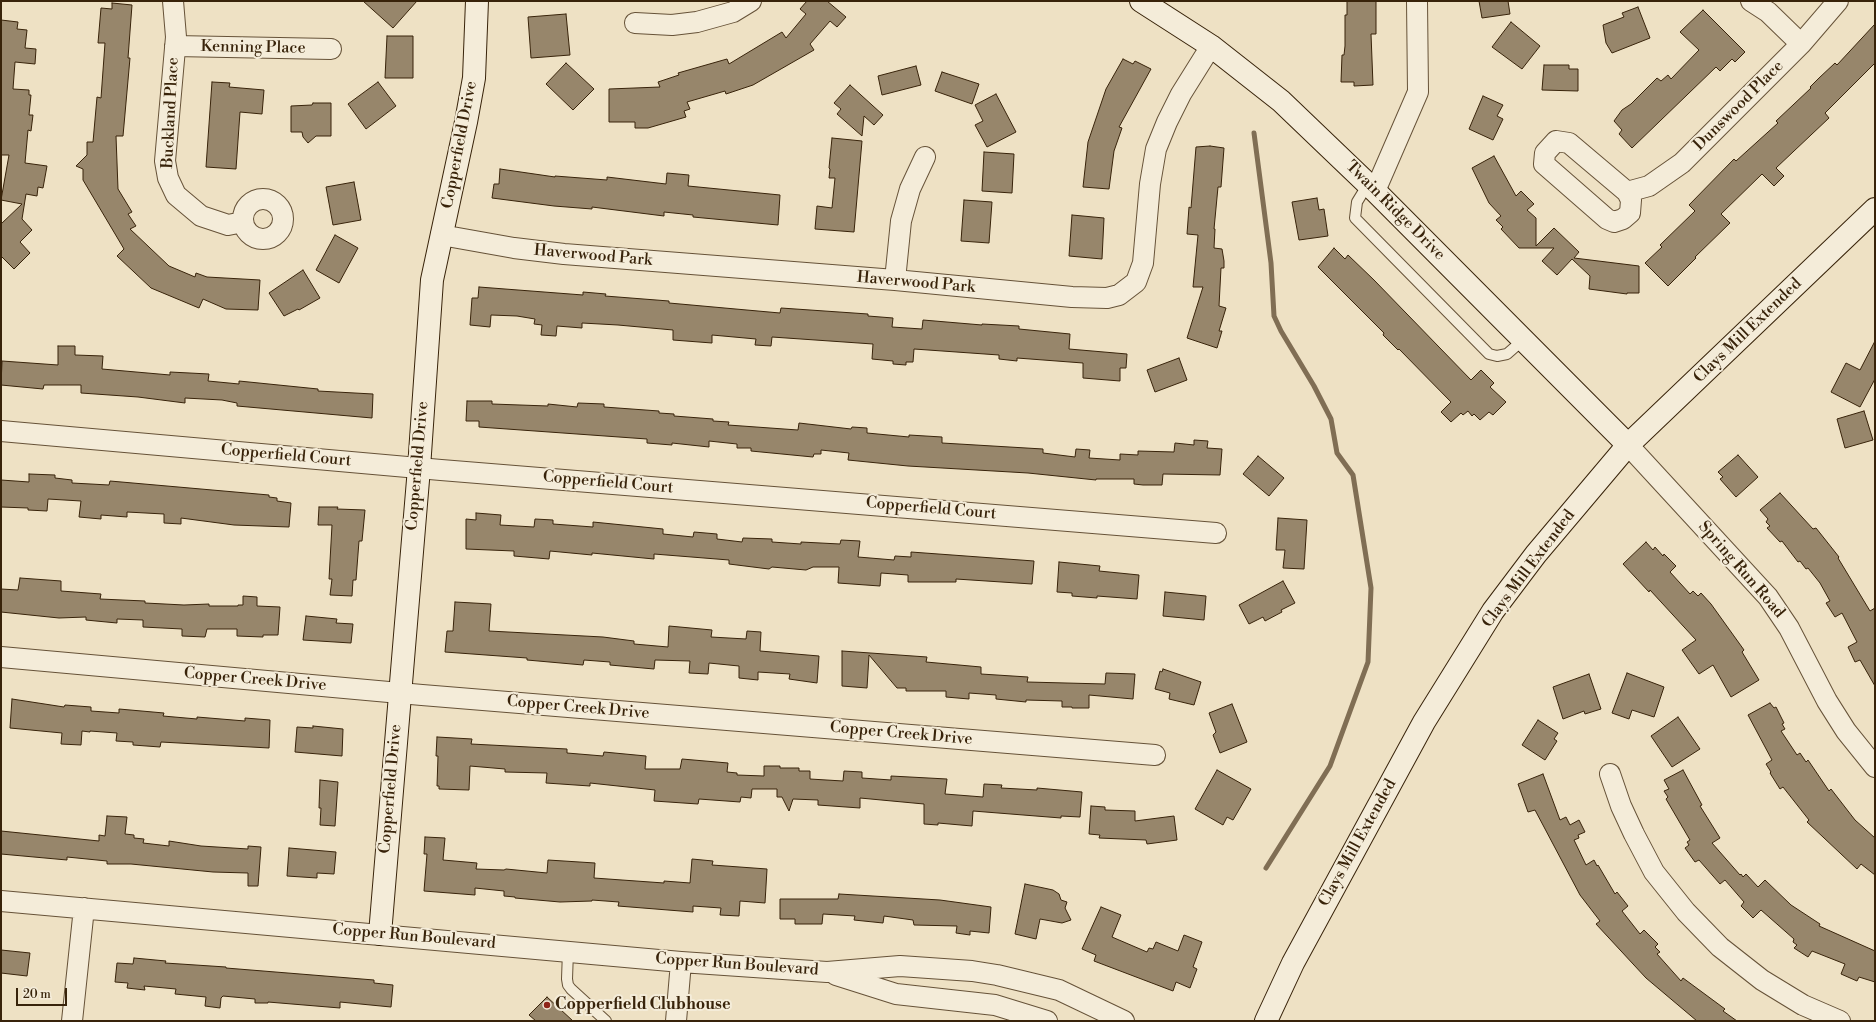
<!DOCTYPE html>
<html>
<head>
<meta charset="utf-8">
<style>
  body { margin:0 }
  #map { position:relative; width:1876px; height:1022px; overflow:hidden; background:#eee1c4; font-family:"Libre Bodoni",serif }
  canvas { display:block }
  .frame { position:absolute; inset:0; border:2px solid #38230a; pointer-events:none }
  .scale { position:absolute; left:16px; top:988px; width:51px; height:18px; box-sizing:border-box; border:2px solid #38230a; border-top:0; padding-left:5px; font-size:12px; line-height:14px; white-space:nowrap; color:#38230a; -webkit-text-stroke:3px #f4ecd9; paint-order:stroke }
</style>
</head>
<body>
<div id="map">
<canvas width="1876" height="1022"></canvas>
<div class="frame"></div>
<div class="scale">20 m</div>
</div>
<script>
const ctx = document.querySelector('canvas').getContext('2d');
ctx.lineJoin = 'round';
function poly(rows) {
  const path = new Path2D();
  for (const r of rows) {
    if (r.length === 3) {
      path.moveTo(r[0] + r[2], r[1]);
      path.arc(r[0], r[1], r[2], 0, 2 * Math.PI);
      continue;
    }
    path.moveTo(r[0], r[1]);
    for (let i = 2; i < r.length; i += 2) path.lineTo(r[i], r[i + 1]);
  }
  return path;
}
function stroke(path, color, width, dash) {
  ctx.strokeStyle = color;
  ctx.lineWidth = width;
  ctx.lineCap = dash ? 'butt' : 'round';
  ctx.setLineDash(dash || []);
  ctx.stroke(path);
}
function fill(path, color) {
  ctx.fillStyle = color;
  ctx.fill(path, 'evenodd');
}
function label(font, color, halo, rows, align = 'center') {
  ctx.font = font + ' "Libre Bodoni",serif';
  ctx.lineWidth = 4;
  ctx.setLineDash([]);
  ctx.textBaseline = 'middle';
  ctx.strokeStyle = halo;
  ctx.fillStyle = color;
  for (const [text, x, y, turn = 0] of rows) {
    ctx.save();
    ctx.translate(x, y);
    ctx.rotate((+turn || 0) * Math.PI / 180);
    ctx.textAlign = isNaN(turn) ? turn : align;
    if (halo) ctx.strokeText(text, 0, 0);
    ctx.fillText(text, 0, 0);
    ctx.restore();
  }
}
const stream = poly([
  [1254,133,1271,263,1274,316,1281,331,1314,386,1331,419,1337,453,1353,475,1371,588,1368,662,1330,766,1266,868]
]);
const building = poly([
  [363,1,417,1,393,28,363,1],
  [807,1,827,1,846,17,837,27,830,21,810,44,814,50,753,85,726,94,725,91,687,102,690,109,684,111,686,117,648,128,635,128,635,122,609,122,609,89,660,87,658,82,679,75,678,73,727,59,729,64,782,32,786,38,806,14,800,9,807,1],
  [1347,1,1376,1,1376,34,1371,34,1373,85,1354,86,1354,82,1341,82,1342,55,1344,55,1345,46,1345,15,1347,15,1347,1],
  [1479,1,1508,1,1510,14,1482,18,1479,1],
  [112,3,132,5,128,58,130,58,123,136,116,136,118,189,132,212,128,214,136,226,130,229,169,266,195,277,196,273,207,277,260,280,258,310,226,309,203,299,199,308,151,288,117,256,124,249,83,180,83,169,76,166,87,155,87,142,93,142,97,97,101,98,105,43,98,43,101,8,112,9,112,3],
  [1638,7,1650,38,1612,53,1606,43,1603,25,1624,17,1622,13,1638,7],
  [1703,10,1745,52,1735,62,1732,59,1720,71,1716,67,1632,148,1619,134,1622,130,1614,121,1622,110,1631,104,1657,78,1661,81,1668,75,1671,79,1699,50,1680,32,1703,10],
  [566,14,570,55,531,58,528,17,566,14],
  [1,20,18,22,17,29,27,30,25,48,36,49,35,64,15,62,13,89,29,90,29,95,31,95,29,115,33,115,31,131,28,130,25,163,47,166,43,188,38,187,37,196,26,194,22,219,32,230,20,242,30,253,14,269,1,256,1,224,22,204,1,200,9,155,1,155,1,20],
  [1511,22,1540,46,1522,69,1492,47,1511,22],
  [1875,24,1875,63,1825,113,1829,118,1776,168,1784,176,1774,186,1762,174,1721,214,1730,223,1695,257,1696,258,1668,286,1645,263,1662,247,1660,245,1695,211,1689,205,1734,159,1736,161,1778,123,1776,121,1811,88,1810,87,1819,78,1835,63,1837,65,1875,24],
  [387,36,413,36,413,78,385,78,387,36],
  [1123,59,1133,64,1135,61,1151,69,1119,127,1122,128,1114,151,1109,189,1083,187,1088,142,1106,89,1123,59],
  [566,63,594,89,573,110,546,84,566,63],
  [1544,65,1569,65,1569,69,1578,69,1578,91,1542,90,1544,65],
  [916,66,921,85,882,95,878,76,916,66],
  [942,72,979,84,972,104,935,91,942,72],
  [212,82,230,83,229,87,264,90,262,114,240,112,236,169,206,167,212,82],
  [378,82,396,106,366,129,348,104,378,82],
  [850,85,883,115,874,125,864,116,862,136,837,114,841,109,834,103,850,85],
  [996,94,1016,132,987,147,975,125,983,121,975,105,996,94],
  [1483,96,1503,105,1497,116,1503,119,1493,140,1469,129,1483,96],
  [313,103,331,103,331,136,316,136,308,143,303,137,302,132,291,132,291,106,312,105,313,103],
  [832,138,862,141,854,232,815,229,817,206,832,208,835,178,829,178,830,169,829,168,832,138],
  [1210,146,1224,148,1221,187,1218,187,1214,229,1215,229,1214,248,1222,249,1224,261,1224,268,1221,268,1219,306,1226,308,1219,331,1222,331,1217,348,1187,338,1203,287,1193,287,1198,235,1187,234,1189,207,1191,208,1196,147,1210,146],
  [984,152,1014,154,1012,193,982,191,984,152],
  [1494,156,1516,196,1521,191,1534,204,1527,210,1536,218,1536,246,1554,228,1579,252,1574,258,1639,266,1639,293,1627,293,1627,294,1589,289,1590,276,1572,259,1557,275,1542,261,1554,248,1519,248,1501,229,1503,227,1496,220,1501,216,1489,203,1472,168,1494,156],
  [500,169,555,177,555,176,607,180,607,177,666,184,667,173,689,175,688,186,780,195,778,225,693,217,693,215,664,212,664,216,592,207,592,209,554,206,492,198,494,184,499,184,500,169],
  [354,182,361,220,333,225,326,187,354,182],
  [1317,198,1319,210,1324,209,1328,236,1299,240,1292,202,1317,198],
  [964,200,992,202,989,243,961,241,964,200],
  [1072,215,1104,218,1102,259,1069,256,1072,215],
  [335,235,358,248,339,283,316,270,335,235],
  [1334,248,1345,259,1348,255,1374,280,1471,380,1481,370,1494,383,1490,387,1506,402,1493,415,1489,412,1480,420,1474,414,1472,416,1468,411,1463,415,1461,413,1451,422,1441,412,1451,402,1399,349,1398,350,1383,335,1384,333,1318,267,1334,248],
  [303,270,320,298,299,310,298,309,284,316,269,293,303,270],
  [479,287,583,295,583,292,606,294,605,296,669,301,669,303,780,313,781,308,868,314,868,316,893,318,892,327,922,329,923,320,982,325,982,324,1019,326,1019,329,1070,334,1069,349,1127,354,1126,368,1120,368,1120,381,1083,378,1083,363,1017,358,1017,361,999,359,999,355,914,349,913,362,906,362,906,365,893,364,893,361,872,359,873,344,772,337,771,346,755,345,756,339,712,335,712,343,673,340,673,330,618,325,582,323,582,328,557,326,556,336,541,335,542,325,534,324,535,319,517,316,491,315,490,327,470,325,472,298,478,298,479,287],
  [1875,341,1875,379,1860,407,1831,392,1846,363,1860,370,1875,341],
  [58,346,75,346,75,355,103,356,102,369,170,375,170,372,209,374,208,381,239,384,239,381,318,389,318,391,373,394,372,418,237,406,237,403,222,400,185,398,185,403,138,397,81,393,81,385,44,385,43,389,1,385,2,361,58,365,58,346],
  [1179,358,1187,380,1155,392,1147,370,1179,358],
  [467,401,492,401,492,404,548,406,548,404,577,407,578,403,604,404,604,407,659,411,659,413,674,414,674,416,713,419,713,421,729,422,728,425,798,430,799,423,851,429,852,427,867,428,867,433,909,437,909,435,942,437,942,443,1043,449,1043,453,1075,457,1076,449,1090,450,1089,458,1120,460,1120,454,1138,455,1138,451,1174,452,1175,443,1194,445,1194,440,1208,441,1207,448,1222,449,1220,475,1163,474,1162,485,1143,485,1134,484,1134,479,1096,479,1096,480,1028,473,908,466,848,460,849,453,821,450,821,454,814,454,813,457,751,451,751,448,737,448,737,444,709,441,709,447,672,443,672,445,647,443,647,439,479,427,479,421,466,421,467,401],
  [1864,411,1873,440,1845,448,1837,419,1864,411],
  [1738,455,1758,477,1736,497,1720,479,1723,477,1718,472,1738,455],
  [1258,456,1284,478,1269,496,1243,474,1258,456],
  [29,474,55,475,55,478,72,480,72,483,109,485,110,481,269,495,269,497,277,498,277,501,291,503,289,527,234,525,181,518,181,524,164,523,164,514,127,512,127,517,101,515,101,519,79,517,81,501,48,499,47,511,28,510,28,508,1,507,1,480,29,482,29,474],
  [1780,493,1813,529,1816,528,1839,557,1838,558,1870,611,1875,608,1875,686,1860,660,1855,662,1848,647,1857,642,1842,613,1835,617,1826,603,1830,601,1820,583,1808,568,1806,569,1800,561,1798,562,1782,541,1780,542,1767,528,1770,526,1766,522,1768,519,1760,510,1780,493],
  [319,507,338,507,337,509,365,510,362,541,359,541,356,580,353,580,352,596,330,595,332,579,329,579,332,525,318,525,319,507],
  [476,513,501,515,500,525,534,527,535,519,553,520,553,524,593,527,593,522,663,529,663,534,693,537,694,532,717,534,717,539,742,542,743,538,772,539,772,542,801,544,801,542,840,544,841,540,860,541,858,557,894,560,895,556,911,557,911,552,1034,561,1032,584,956,579,956,582,908,582,908,575,881,573,880,586,838,583,839,567,813,567,806,570,772,567,769,569,729,564,729,560,654,554,654,559,592,553,592,555,550,551,549,559,514,556,514,551,466,549,466,519,476,520,476,513],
  [1278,518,1307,520,1304,569,1283,568,1285,550,1276,550,1278,518],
  [1646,542,1653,550,1655,547,1663,556,1664,554,1676,566,1670,572,1690,594,1693,591,1698,596,1701,593,1711,604,1744,650,1742,652,1759,680,1731,697,1713,665,1699,674,1682,650,1696,640,1650,590,1649,592,1623,564,1646,542],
  [1059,562,1100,566,1099,571,1139,575,1137,599,1097,596,1097,598,1072,596,1072,593,1057,592,1059,562],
  [20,578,61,581,61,591,101,594,100,599,145,601,145,603,184,605,209,604,209,606,238,606,238,605,243,605,243,596,257,597,257,606,280,607,278,635,263,635,263,637,237,636,237,629,207,629,205,637,182,636,182,629,143,627,143,620,117,619,117,623,96,621,86,620,86,617,59,618,1,612,1,589,18,590,20,578],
  [1283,581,1295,603,1281,610,1282,612,1265,621,1263,617,1249,624,1239,605,1283,581],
  [1165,592,1206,596,1204,620,1163,616,1165,592],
  [455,602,491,604,489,631,603,637,634,641,634,644,668,647,669,626,712,630,711,637,746,639,747,631,761,632,760,651,819,656,817,683,789,679,790,674,758,672,758,680,739,678,739,666,709,663,708,674,689,673,690,661,655,660,654,669,610,665,610,662,584,660,583,665,527,660,527,658,445,652,447,631,453,631,455,602],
  [306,616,337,619,336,623,353,624,351,643,303,640,306,616],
  [842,651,927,657,926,662,981,667,981,674,1028,677,1027,682,1105,684,1106,673,1135,674,1133,699,1089,695,1089,708,1072,708,1072,707,1062,707,1062,701,1026,700,1026,702,996,699,996,695,969,693,969,699,946,697,946,691,906,691,906,688,897,688,869,655,867,688,842,686,842,651],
  [1163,669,1201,682,1194,705,1169,699,1170,693,1155,689,1160,671,1162,672,1163,669],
  [1627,673,1664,687,1654,717,1632,710,1629,719,1612,713,1627,673],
  [1589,674,1601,709,1585,714,1584,711,1563,719,1553,687,1589,674],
  [12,699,64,707,65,705,91,707,91,711,119,713,119,709,164,713,163,716,197,719,197,717,245,721,245,718,270,720,269,748,161,742,160,747,133,745,133,742,116,741,117,733,90,731,90,732,82,731,81,745,61,744,62,733,10,728,12,699],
  [1770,703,1774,708,1776,707,1784,723,1782,724,1785,729,1781,731,1797,755,1800,753,1806,762,1808,760,1829,791,1831,789,1855,820,1875,838,1875,875,1861,864,1857,869,1807,822,1809,820,1783,787,1780,789,1770,773,1771,772,1766,764,1772,760,1748,715,1770,703],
  [1232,704,1247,742,1220,753,1213,735,1216,732,1209,713,1232,704],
  [1678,717,1700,749,1672,767,1651,736,1678,717],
  [1538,720,1558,733,1554,739,1557,741,1545,760,1522,745,1538,720],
  [313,726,343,729,342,756,295,752,297,727,313,728,313,726],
  [437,737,472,739,471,744,567,749,567,753,603,756,604,752,646,756,645,769,680,769,682,759,728,763,727,772,737,773,737,775,764,776,764,766,780,766,780,768,799,768,799,771,810,771,810,779,843,781,844,771,862,772,862,778,891,780,891,776,947,779,945,794,983,797,984,784,1002,785,1001,788,1037,790,1037,788,1082,792,1080,817,1061,816,1061,818,973,811,972,826,938,823,938,825,924,824,924,804,860,798,860,808,818,805,818,800,793,799,789,811,782,797,777,797,777,789,752,789,751,798,741,797,740,802,699,799,698,804,654,801,655,790,590,783,590,786,546,783,547,773,505,772,505,769,470,766,469,790,439,789,439,786,437,786,438,756,436,756,437,737],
  [1217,770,1251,789,1233,820,1227,817,1223,825,1195,809,1217,770],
  [1683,770,1702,805,1700,806,1720,838,1712,843,1740,875,1741,874,1743,877,1746,874,1758,887,1765,880,1791,905,1820,924,1819,926,1875,951,1875,982,1859,977,1857,981,1841,974,1845,964,1812,951,1808,957,1794,948,1797,945,1793,942,1794,939,1761,910,1753,918,1741,906,1744,902,1725,880,1720,884,1699,860,1695,862,1685,848,1689,845,1687,842,1690,840,1666,799,1668,797,1664,791,1669,789,1664,780,1683,770],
  [1543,774,1560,820,1566,817,1570,825,1579,820,1585,832,1578,835,1579,838,1574,840,1586,865,1594,860,1597,866,1598,865,1615,894,1617,892,1628,906,1622,911,1640,934,1644,930,1658,944,1655,947,1660,952,1657,954,1681,981,1683,978,1725,1009,1723,1011,1737,1021,1697,1021,1646,978,1596,924,1600,921,1580,895,1535,810,1528,812,1518,784,1543,774],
  [320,780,338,782,335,826,320,825,321,808,319,808,320,780],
  [1091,806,1105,807,1105,810,1135,811,1135,821,1174,816,1177,840,1147,844,1146,840,1099,838,1100,835,1089,834,1091,806],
  [107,816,127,817,125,834,134,835,134,838,144,839,143,843,169,846,169,841,201,846,248,849,248,846,261,847,258,886,248,886,248,873,213,872,131,864,107,864,107,861,67,857,67,860,1,854,1,831,99,841,99,835,105,836,107,816],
  [425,837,445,838,443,860,477,863,476,869,504,870,506,869,547,873,548,860,595,863,594,878,664,883,664,881,690,883,692,859,713,861,712,865,767,869,765,903,740,901,739,916,720,915,721,908,693,906,693,912,618,906,619,902,592,900,592,901,560,902,515,898,515,897,504,896,504,891,475,888,475,895,424,891,427,854,424,854,425,837],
  [289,848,336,852,334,874,317,873,317,878,287,876,289,848],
  [1025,884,1053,890,1059,894,1061,900,1067,902,1065,908,1071,920,1062,923,1040,919,1036,939,1015,934,1025,884],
  [839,894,940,900,991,907,989,933,970,931,970,935,956,933,957,926,914,925,913,920,884,916,883,923,854,920,855,916,823,914,822,924,795,924,795,919,780,919,780,899,838,899,839,894],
  [1101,907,1121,915,1112,937,1147,952,1149,948,1153,949,1156,942,1178,951,1184,935,1202,942,1193,967,1197,969,1190,988,1176,982,1173,991,1094,961,1096,955,1082,949,1101,907],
  [1,950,30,953,27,976,1,973,1,950],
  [134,958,166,961,165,963,226,967,226,968,374,980,374,983,393,985,391,1007,340,1002,340,1008,268,1002,268,1003,255,1003,255,999,223,996,221,998,220,1008,205,1006,206,997,175,994,176,989,144,986,145,990,127,988,128,983,115,982,117,963,133,964,134,958],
  [547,997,573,1021,536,1021,529,1015,547,997]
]);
const lane = poly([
  [1368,184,1357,202,1355,218,1489,354,1497,356,1507,354,1523,340],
  [568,951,567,979,568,985,571,989,606,1021]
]);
const street = poly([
  [173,1,176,37,165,161,168,178,176,195,201,216,228,225,243,222],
  [1751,1,1768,12,1801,44],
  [635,23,672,25,697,22,733,12,751,1],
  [175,46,331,49],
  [1556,141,1569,143,1627,192,1631,200,1630,213,1623,219,1614,222,1607,219,1544,164,1545,153,1556,141],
  [1375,191,1418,92,1417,1],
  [1627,192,1649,186,1682,163,1801,44,1838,1],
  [263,219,20],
  [441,235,514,248,564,254,895,280,1072,297,1107,298,1119,295,1136,282,1143,263,1150,184,1156,149,1167,122,1181,94,1211,46],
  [895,280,901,221,910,189,925,157],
  [1,431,441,470,1216,533],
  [1628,445,1768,597,1789,628,1827,701,1846,731,1875,767],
  [1,657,422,695,1155,755],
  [1610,774,1621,806,1634,834,1654,872,1686,912,1720,947,1762,980,1803,1005,1840,1021],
  [1,901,681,962,827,972,900,966,972,971,997,975,1059,990,1124,1021],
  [836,975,896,994,995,1005,1047,1021],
  [72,1021,84,908],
  [676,1021,681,962]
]);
const secondary = poly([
  [1141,1,1211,46,1281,101,1375,191,1628,445],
  [380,934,419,468,432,280,466,122,474,78,477,1],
  [1266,1021,1293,963,1424,722,1493,611,1536,554,1628,445,1875,209]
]);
const markers = [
  [547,1005,4,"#8f2418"]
];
const streetNames = [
  ["Kenning Place",253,48,1],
  ["Dunswood Place",1739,106,-45],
  ["Buckland Place",171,113,-87],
  ["Copperfield Drive",460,145,-79],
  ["Twain Ridge Drive",1395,211,45],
  ["Haverwood Park",593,256,5],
  ["Haverwood Park",916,283,5],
  ["Clays Mill Extended",1748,331,-44],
  ["Copperfield Court",286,456,5],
  ["Copperfield Drive",418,466,-85],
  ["Copperfield Court",608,483,5],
  ["Copperfield Court",931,509,5],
  ["Clays Mill Extended",1529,569,-53],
  ["Spring Run Road",1741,570,49],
  ["Copper Creek Drive",255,680,5],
  ["Copper Creek Drive",578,708,5],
  ["Copper Creek Drive",901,734,5],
  ["Copperfield Drive",391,789,-85],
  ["Clays Mill Extended",1358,843,-61],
  ["Copper Run Boulevard",414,937,5],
  ["Copper Run Boulevard",737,965,4]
];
const poiNames = [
  ["Copperfield Clubhouse",555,1005]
];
stroke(stream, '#806e54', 5);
fill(building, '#97866b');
stroke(building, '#38230a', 1);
stroke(lane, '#665238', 12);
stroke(street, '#665238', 22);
stroke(secondary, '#38230a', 24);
stroke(lane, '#f4ecd9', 10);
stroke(street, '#f4ecd9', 20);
stroke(secondary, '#f4ecd9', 22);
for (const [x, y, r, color] of markers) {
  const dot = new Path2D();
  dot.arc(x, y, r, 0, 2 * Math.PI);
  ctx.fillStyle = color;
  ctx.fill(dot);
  stroke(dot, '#f4ecd9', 1.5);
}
label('16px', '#38230a', '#f4ecd9', streetNames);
label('bold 16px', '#38230a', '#f4ecd9', poiNames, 'left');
</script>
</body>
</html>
